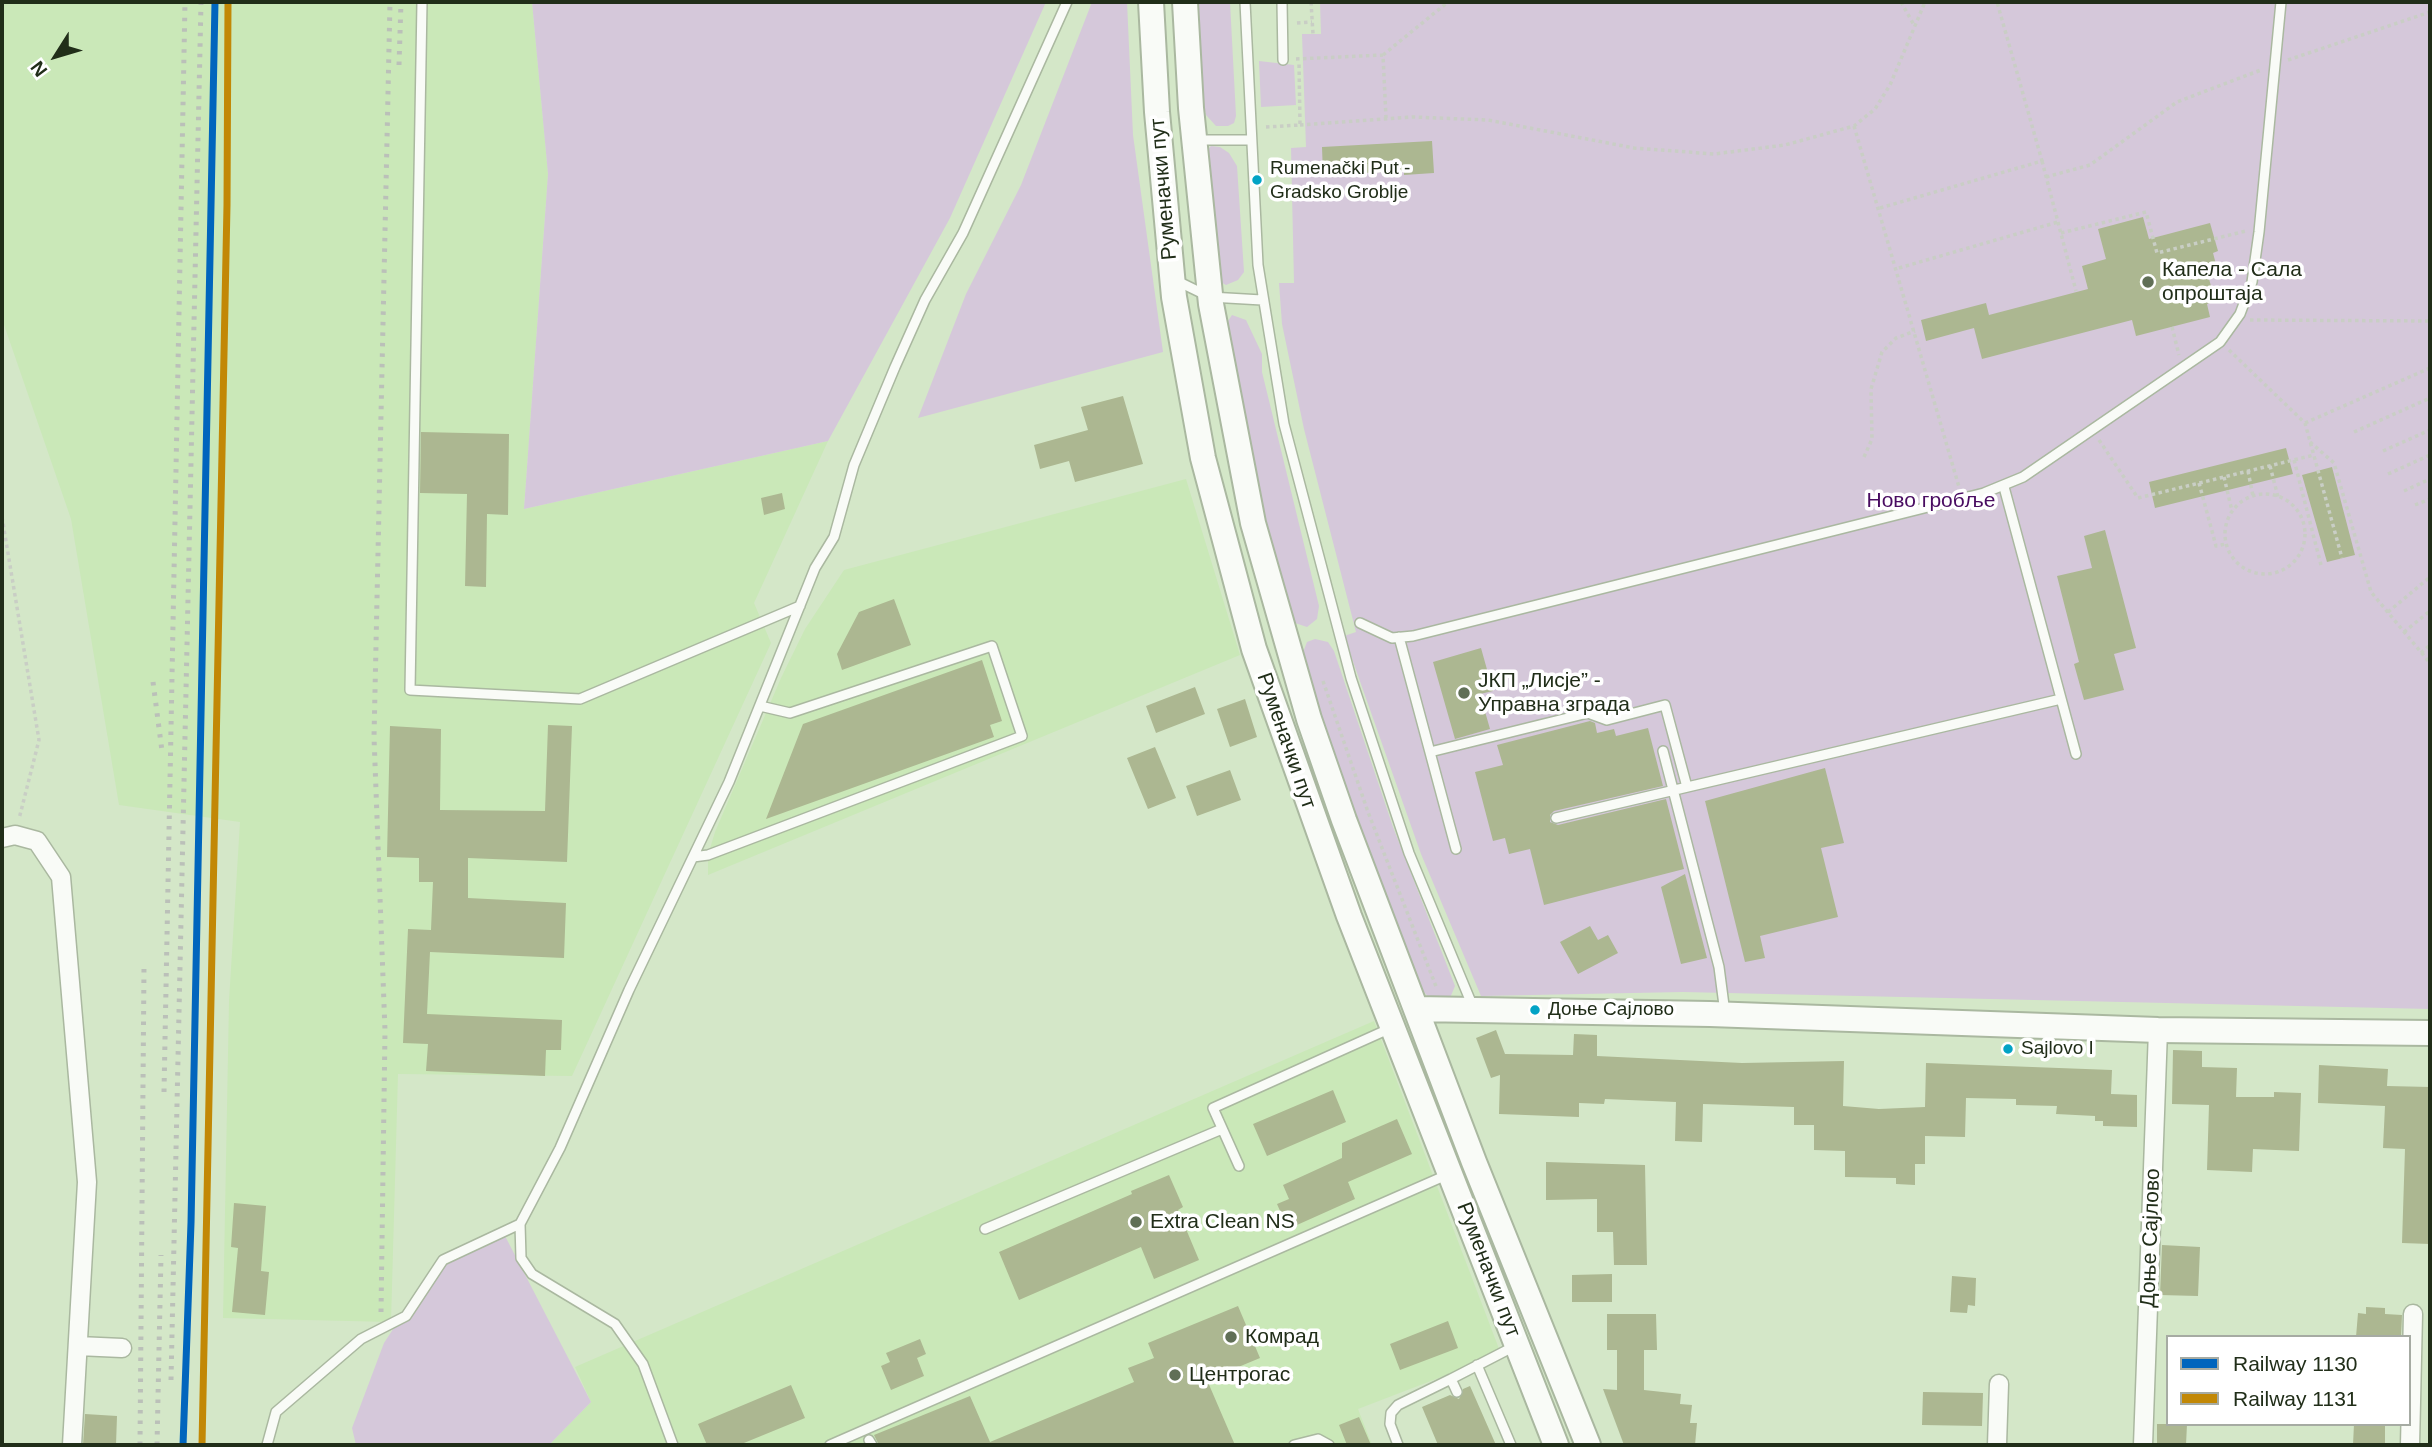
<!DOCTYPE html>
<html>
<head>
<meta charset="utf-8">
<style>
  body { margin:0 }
  #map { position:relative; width:2432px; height:1447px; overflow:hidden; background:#d4e7c8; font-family:Arial,sans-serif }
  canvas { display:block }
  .frame { position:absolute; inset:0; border:4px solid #212e19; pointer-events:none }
  .legend { position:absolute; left:2166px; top:1335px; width:245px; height:91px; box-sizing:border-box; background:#fff; border:2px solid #a6aba3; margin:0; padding:9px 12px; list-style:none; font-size:21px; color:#212e19 }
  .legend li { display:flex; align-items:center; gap:14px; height:35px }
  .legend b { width:35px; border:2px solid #a6aba3 }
  .north { position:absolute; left:21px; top:21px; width:70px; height:70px; -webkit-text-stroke:5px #fff; paint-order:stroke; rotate:233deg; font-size:19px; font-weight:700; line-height:28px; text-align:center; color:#212e19 }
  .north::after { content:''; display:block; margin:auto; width:24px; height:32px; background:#212e19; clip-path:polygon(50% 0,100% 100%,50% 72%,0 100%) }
</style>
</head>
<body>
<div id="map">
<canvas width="2432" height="1447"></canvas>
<div class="frame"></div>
<ul class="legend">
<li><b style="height:9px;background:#0065bd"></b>Railway 1130</li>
<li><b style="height:9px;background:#c28806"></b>Railway 1131</li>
</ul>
<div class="north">N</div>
</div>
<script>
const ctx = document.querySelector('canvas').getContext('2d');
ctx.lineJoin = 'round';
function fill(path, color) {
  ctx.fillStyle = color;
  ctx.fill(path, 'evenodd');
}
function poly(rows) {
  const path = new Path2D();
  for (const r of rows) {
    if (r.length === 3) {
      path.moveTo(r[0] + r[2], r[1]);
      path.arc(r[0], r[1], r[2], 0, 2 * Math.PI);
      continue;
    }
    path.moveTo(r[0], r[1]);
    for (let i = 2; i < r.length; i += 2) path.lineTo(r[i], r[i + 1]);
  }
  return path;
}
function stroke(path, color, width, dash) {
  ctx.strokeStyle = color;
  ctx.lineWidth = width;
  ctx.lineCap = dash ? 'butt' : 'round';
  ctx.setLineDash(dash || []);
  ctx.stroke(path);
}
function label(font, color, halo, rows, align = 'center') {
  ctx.font = font + ' Arial,sans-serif';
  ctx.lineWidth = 7;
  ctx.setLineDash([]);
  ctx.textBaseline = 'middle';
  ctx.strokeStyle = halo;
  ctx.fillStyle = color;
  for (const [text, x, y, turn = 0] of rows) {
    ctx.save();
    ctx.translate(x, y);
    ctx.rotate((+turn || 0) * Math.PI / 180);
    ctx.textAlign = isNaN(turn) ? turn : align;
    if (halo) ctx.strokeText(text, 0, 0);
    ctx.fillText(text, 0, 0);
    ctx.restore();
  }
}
const built = poly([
  [2,2,532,2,548,174,524,509,828,441,754,603,771,643,572,1076,398,1074,391,1322,223,1318,229,1001,240,822,119,805,71,519,2,319],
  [1186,479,1240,655,708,875,708,855,715,832,781,678,805,629,844,570],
  [1374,1021,1501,1354,1358,1409,1372,1445,549,1445,591,1402,575,1367]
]);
const green = poly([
  [532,2,1046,2,950,218,828,441,524,509,548,174],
  [1092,2,1127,2,1133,135,1163,352,918,418,966,294,1021,185],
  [1196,2,1230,2,1236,116,1234,123,1228,126,1216,126,1206,115,1201,94],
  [1320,2,2430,2,2430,1009,1683,992,1481,996,1421,854,1344,636,1356,632,1304,429,1282,324,1279,283,1294,283,1291,148,1306,147,1302,34,1321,34],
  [1259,61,1294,65,1296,105,1261,107],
  [1211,146,1220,147,1229,153,1237,166,1244,272,1238,280,1226,285,1217,280,1204,154],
  [1232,315,1246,320,1262,354,1262,372,1319,606,1317,619,1307,627,1292,622,1267,535,1226,324],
  [1315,639,1328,642,1334,651,1393,827,1455,986,1450,998,1431,1000,1424,992,1372,864,1319,717,1302,655,1307,642],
  [504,1234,591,1402,549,1445,356,1445,352,1428,384,1343,429,1274,447,1253]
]);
const building = poly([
  [1432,141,1434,173,1404,175,1404,171,1323,175,1322,147],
  [2143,217,2149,239,2210,223,2218,251,2213,253,2218,272,2208,275,2215,301,2207,304,2210,317,2136,336,2132,320,1982,359,1974,328,1926,341,1921,320,1986,303,1989,315,2088,289,2082,266,2106,259,2098,229],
  [1123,396,1143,464,1075,482,1069,461,1040,469,1034,445,1088,430,1081,407],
  [421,432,509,434,508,515,487,514,486,587,465,586,467,494,420,493],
  [2286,448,2293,474,2155,508,2149,482],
  [2332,467,2355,555,2327,562,2302,475],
  [782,493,785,509,764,515,761,498],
  [2105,530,2136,648,2114,654,2124,690,2084,700,2074,664,2079,662,2057,576,2092,568,2084,536],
  [894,599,911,645,842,670,837,654,859,612],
  [1481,648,1493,691,1480,694,1490,729,1455,739,1433,662],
  [982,660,1002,721,990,725,994,737,766,819,803,724],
  [1195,687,1205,714,1156,733,1146,706],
  [1245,699,1257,737,1230,747,1217,709],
  [1590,721,1595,723,1597,733,1614,729,1616,736,1648,728,1663,786,1554,811,1550,815,1550,822,1558,825,1666,799,1684,869,1544,905,1530,849,1509,854,1505,838,1493,841,1475,772,1503,765,1497,745],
  [548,725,572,726,567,862,468,858,468,898,566,903,564,958,430,952,427,1014,562,1020,561,1050,546,1050,545,1076,426,1071,428,1044,403,1043,408,929,431,930,433,882,419,882,419,858,387,857,390,726,441,729,440,810,545,811],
  [1155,747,1176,798,1148,809,1127,758],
  [1825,768,1844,843,1821,848,1838,917,1760,936,1765,958,1745,962,1705,801],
  [1230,770,1241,800,1197,816,1186,786],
  [1685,874,1707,958,1681,964,1661,887],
  [1590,926,1598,940,1608,935,1618,953,1578,974,1560,942],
  [1496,1030,1505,1054,1573,1055,1574,1034,1597,1035,1597,1056,1742,1063,1844,1061,1843,1106,1879,1109,1925,1107,1926,1063,2112,1070,2111,1094,2137,1095,2137,1127,2103,1126,2103,1121,2095,1121,2095,1116,2056,1114,2057,1106,2016,1105,2016,1099,1966,1098,1965,1137,1925,1136,1925,1164,1915,1164,1915,1185,1896,1184,1896,1178,1845,1177,1845,1151,1814,1150,1814,1125,1794,1125,1794,1107,1703,1104,1702,1142,1675,1141,1676,1102,1605,1099,1604,1104,1579,1103,1579,1117,1499,1114,1500,1075,1491,1078,1476,1038],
  [2173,1050,2202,1051,2202,1067,2237,1068,2236,1097,2274,1097,2274,1092,2301,1093,2299,1151,2253,1149,2252,1172,2207,1170,2209,1105,2172,1104],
  [2319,1065,2388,1069,2387,1086,2430,1087,2430,1244,2402,1243,2405,1149,2383,1148,2385,1106,2318,1103],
  [1333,1090,1346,1122,1267,1156,1253,1124],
  [1397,1119,1412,1154,1348,1182,1355,1199,1288,1229,1277,1204,1289,1199,1283,1185,1342,1158,1342,1143],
  [1546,1162,1645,1165,1647,1265,1614,1265,1613,1232,1597,1232,1597,1199,1546,1200],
  [1169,1175,1183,1207,1178,1210,1199,1260,1154,1279,1141,1247,1019,1300,999,1252,1132,1194,1131,1191],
  [234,1203,266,1206,261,1271,269,1272,265,1315,232,1312,238,1248,231,1247],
  [2162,1245,2200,1247,2198,1296,2160,1295],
  [1612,1274,1612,1302,1572,1302,1572,1275],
  [1952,1276,1976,1278,1975,1306,1968,1305,1967,1313,1950,1312],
  [1238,1306,1260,1358,1207,1380,1235,1445,879,1445,874,1435,970,1396,990,1442,1134,1382,1128,1368,1154,1358,1148,1343],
  [2366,1307,2385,1308,2385,1314,2402,1315,2401,1337,2356,1337,2358,1313,2366,1314],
  [1607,1314,1656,1314,1657,1350,1644,1350,1644,1390,1681,1394,1680,1404,1692,1405,1690,1423,1697,1423,1695,1445,1624,1445,1603,1389,1617,1390,1617,1350,1607,1350],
  [1448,1321,1458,1348,1400,1370,1390,1344],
  [920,1339,926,1354,917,1358,924,1376,891,1390,881,1366,890,1362,886,1353],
  [791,1385,805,1418,739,1445,707,1445,698,1424],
  [1470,1386,1496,1445,1438,1445,1422,1407,1450,1395,1459,1399,1463,1389],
  [1923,1392,1983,1393,1982,1426,1922,1425],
  [85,1414,117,1416,116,1445,83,1445],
  [1359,1417,1371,1445,1347,1445,1339,1425],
  [2157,1424,2187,1424,2186,1445,2157,1445],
  [2354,1424,2385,1424,2385,1445,2353,1445]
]);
const path = poly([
  [1311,2,1313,34],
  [1901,2,1914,25],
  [1297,23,1312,22],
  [1383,55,1448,2],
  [1296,59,1383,55,1386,118],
  [2288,60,2430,12],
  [1300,125,1413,117,1488,120,1634,148,1714,154,1785,145,1854,126,1875,109,1890,85,1925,2],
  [1854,126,1959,487],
  [1266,127,1300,125,1299,62],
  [2042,161,2076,291],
  [2046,177,2090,165,2177,102,2261,70],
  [1880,208,2042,161,1997,2],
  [2061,233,2146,212,2157,253,2246,231],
  [1899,268,2058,222],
  [2250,320,2430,321],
  [2172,327,2179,355],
  [2229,350,2305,423,2342,558],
  [2305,423,2430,368],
  [2354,432,2430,398],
  [2099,440,2138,498,2314,455],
  [2310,442,2334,463,2371,592,2430,663],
  [2383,451,2430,430],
  [1864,457,1872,439,1871,389,1882,352,1896,338,1915,331],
  [2294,460,2321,565],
  [2270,466,2278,497],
  [2248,471,2253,496],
  [2388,474,2430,455],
  [2224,477,2232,511],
  [2199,483,2216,546,2226,544],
  [2404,491,2430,479],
  [2265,534,40],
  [1873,495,1876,507],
  [2415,505,2430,499],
  [2,517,39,740,19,819],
  [2388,612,2430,577],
  [2404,632,2430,611],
  [2421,653,2430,645],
  [1323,681,1368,812,1437,989]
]);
const lane = poly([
  [422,2,410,690,580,699,800,606],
  [1245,2,1258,265,1284,424,1351,678,1409,853,1473,1007],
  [1282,2,1283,60],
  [1197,140,1251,140],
  [1177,281,1210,297,1262,300],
  [2004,487,2076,754],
  [1360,623,1392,638,1413,636,1984,493,2023,477,2220,342,2240,314,2252,282,2259,232,2281,2],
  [1399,637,1456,849],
  [1663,751,1719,967,1725,1013],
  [1430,752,1588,713,1607,720,1665,705,1687,787],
  [1556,818,2061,699],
  [693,857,708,855,1022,736,992,646,790,713,760,706],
  [1239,1166,1213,1108,1391,1028],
  [520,1224,521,1258,532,1274,615,1324,643,1364,673,1445],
  [985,1229,1222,1129],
  [1477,1365,1511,1445],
  [1457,1392,1451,1379,1515,1346],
  [869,1440,872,1445],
  [267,1445,276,1412,361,1339,406,1316,443,1260,520,1224,560,1148,629,990,729,782,815,568,834,537,854,465,895,367,925,300,963,233,1067,2],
  [830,1445,1449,1174],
  [1294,1445,1318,1439,1329,1445],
  [1398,1445,1390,1424,1391,1413,1398,1405,1451,1379]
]);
const street = poly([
  [2,838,15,835,37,841,61,877,87,1182,72,1445],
  [78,1346,122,1348],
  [1997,1445,1999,1384],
  [2143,1445,2158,1030],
  [2410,1445,2413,1314]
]);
const secondary = poly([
  [1151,2,1157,112,1174,297,1203,458,1254,649,1349,916,1556,1445],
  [1185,2,1191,108,1211,304,1253,523,1309,719,1344,820,1474,1162,1588,1445],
  [1416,1009,1710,1014,2158,1030,2430,1033]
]);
const rail = poly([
  [399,65,401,2],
  [153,682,162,751],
  [164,1092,185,2],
  [381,1312,385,1031,374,737,390,2],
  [171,1380,201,2],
  [140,1445,144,966],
  [157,1445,161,1255]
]);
const rail1 = poly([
  [183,1445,191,1223,215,2]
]);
const rail2 = poly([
  [202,1445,227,205,228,2]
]);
const markers = [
  [1257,180,6,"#02a3c5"],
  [2148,282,7,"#606f56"],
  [1464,693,7,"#606f56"],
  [1535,1010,6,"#02a3c5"],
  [2008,1049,6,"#02a3c5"],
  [1136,1222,7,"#606f56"],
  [1231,1337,7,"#606f56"],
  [1175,1375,7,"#606f56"]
];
const busNames = [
  ["Rumenački Put -",1270,169],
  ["Gradsko Groblje",1270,193],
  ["Доње Сајлово",1548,1010],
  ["Sajlovo I",2021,1049]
];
const streetNames = [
  ["Руменачки пут",1164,189,-95],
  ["Руменачки пут",1286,741,71],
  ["Доње Сајлово",2151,1238,-88],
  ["Руменачки пут",1488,1270,69]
];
const poiNames = [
  ["Капела - Сала",2162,270],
  ["опроштаја",2162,294],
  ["ЈКП „Лисје” -",1478,681],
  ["Управна зграда",1478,705],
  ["Extra Clean NS",1150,1222],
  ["Комрад",1245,1337],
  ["Центрогас",1189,1375]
];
const parkNames = [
  ["Ново гробље",1931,501]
];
fill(built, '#cae8b8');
fill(green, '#d5c8da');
fill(building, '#acb791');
stroke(lane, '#aab8a0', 12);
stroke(street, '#aab8a0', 21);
stroke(secondary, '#aab8a0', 28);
stroke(path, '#c9cec5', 3.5, [3.5, 3.5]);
stroke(lane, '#f9fbf7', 9);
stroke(street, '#f9fbf7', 18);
stroke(secondary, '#f9fbf7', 24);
stroke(rail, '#bbc0b9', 5, [3.5, 7]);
stroke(rail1, '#0065bd', 7);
stroke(rail2, '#c28806', 7);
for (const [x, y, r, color] of markers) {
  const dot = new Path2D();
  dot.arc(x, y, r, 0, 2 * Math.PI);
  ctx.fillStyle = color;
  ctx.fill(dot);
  stroke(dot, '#fff', 2.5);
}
label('19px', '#212e19', '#fff', busNames, 'left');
label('21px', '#212e19', '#fff', streetNames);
label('21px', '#212e19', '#fff', poiNames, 'left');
label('21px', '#490c61', '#fff', parkNames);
</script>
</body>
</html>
